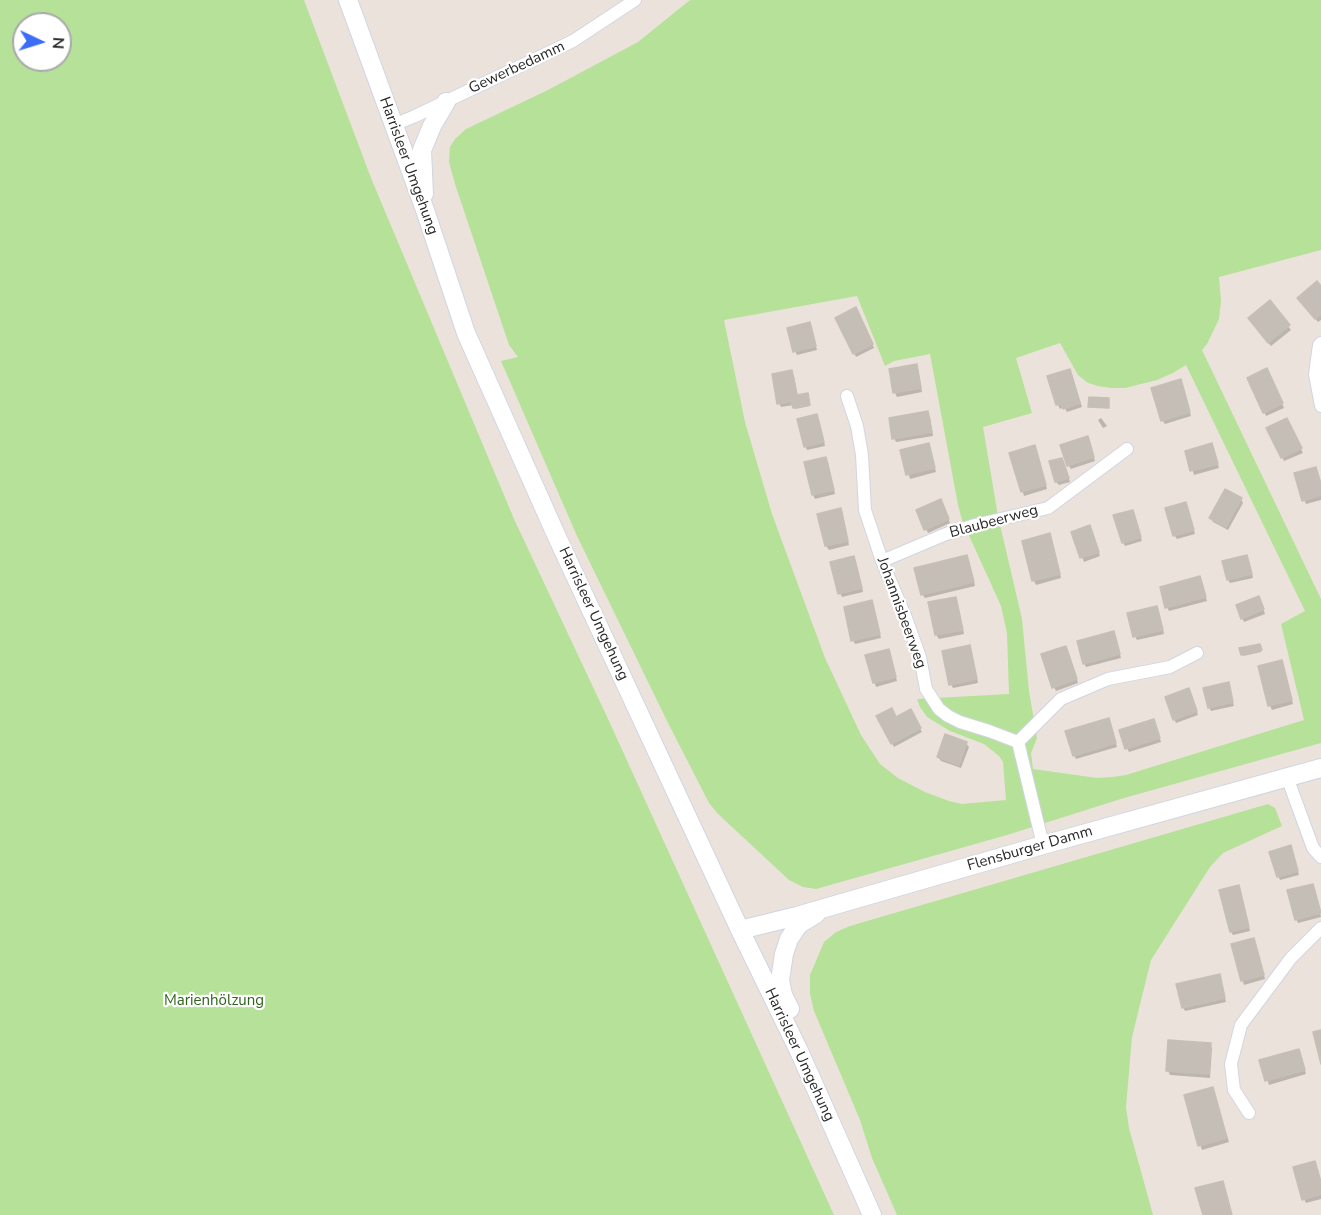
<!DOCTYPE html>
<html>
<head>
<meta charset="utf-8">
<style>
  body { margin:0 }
  #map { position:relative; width:1321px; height:1215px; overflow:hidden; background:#ebe3db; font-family:"Nunito Sans",sans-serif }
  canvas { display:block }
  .north { position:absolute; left:12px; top:12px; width:60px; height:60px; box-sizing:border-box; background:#fff; border:2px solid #a9a9a9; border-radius:50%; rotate:94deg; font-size:16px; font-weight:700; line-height:24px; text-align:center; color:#292929 }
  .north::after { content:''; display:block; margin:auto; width:21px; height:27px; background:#3c6df7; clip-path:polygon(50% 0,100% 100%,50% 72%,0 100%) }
</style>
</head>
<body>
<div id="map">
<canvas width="1321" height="1215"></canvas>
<div class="north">N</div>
</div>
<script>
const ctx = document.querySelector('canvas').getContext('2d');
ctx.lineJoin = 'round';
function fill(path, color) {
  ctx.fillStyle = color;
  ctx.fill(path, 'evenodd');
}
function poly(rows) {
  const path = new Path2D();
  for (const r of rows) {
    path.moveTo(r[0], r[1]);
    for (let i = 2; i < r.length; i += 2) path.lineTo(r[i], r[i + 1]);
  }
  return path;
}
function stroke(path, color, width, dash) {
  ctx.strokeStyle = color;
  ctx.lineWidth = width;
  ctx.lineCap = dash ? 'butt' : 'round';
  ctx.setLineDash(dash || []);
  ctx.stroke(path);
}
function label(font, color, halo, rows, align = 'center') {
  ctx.font = font + ' "Nunito Sans",sans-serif';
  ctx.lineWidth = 4.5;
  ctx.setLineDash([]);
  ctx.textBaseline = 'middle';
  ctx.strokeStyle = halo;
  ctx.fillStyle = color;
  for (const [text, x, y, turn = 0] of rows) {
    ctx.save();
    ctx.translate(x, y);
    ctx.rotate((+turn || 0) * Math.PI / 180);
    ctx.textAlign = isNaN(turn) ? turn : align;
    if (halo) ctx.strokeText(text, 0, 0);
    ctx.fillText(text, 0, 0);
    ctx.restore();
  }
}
const green = poly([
  [0,0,304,0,371,178,514,519,609,721,834,1215,0,1215],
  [24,24,60,24,60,60,24,60],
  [690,0,1321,0,1321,250,1219,277,1221,301,1219,319,1207,344,1202,350,1321,599,1321,743,1124,798,1007,835,816,889,803,887,789,880,717,813,709,803,668,723,577,536,501,361,518,357,509,345,455,184,449,162,450,147,455,139,466,129,548,90,638,42],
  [857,296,885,366,894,361,930,354,958,505,962,520,1001,606,1007,633,1009,694,917,699,920,707,927,717,950,731,984,744,999,756,1003,762,1006,800,962,804,949,801,925,792,898,778,880,764,861,735,825,658,772,514,745,422,724,320],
  [1060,343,1078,375,1088,383,1098,386,1111,388,1125,388,1157,380,1173,373,1186,365,1305,611,1281,624,1304,720,1126,775,1112,777,1097,778,1033,769,1031,753,1037,738,1029,691,1022,619,998,516,983,427,1032,413,1016,358],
  [1268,804,1275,808,1282,826,1223,853,1210,867,1151,960,1132,1037,1126,1107,1129,1128,1153,1215,897,1215,872,1158,860,1120,814,1011,810,994,810,975,824,942,836,932,850,926]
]);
const shadow = poly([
  [1321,288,1321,320,1318,322,1298,299],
  [1270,302,1291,330,1271,346,1252,323],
  [858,313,874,348,856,357,837,318],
  [811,328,817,350,797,355,795,351],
  [916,365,918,369,922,392,897,397,895,393,891,370],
  [791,372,794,376,798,397,808,396,810,406,795,409,794,405,781,407,779,403],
  [1269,374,1284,408,1266,416,1264,412],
  [1072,375,1082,407,1067,412,1064,407,1060,409,1058,405],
  [1182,385,1191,416,1165,424,1162,420],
  [927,413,930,417,933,436,896,442,894,438],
  [816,416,819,420,825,446,807,450,805,446],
  [1101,418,1107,426,1103,428,1098,420],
  [1287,420,1303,453,1284,461,1268,429],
  [1089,442,1095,461,1071,469,1068,465],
  [928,444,936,472,910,479,902,451],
  [1212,445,1219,468,1194,475,1187,452],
  [1036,451,1047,489,1024,496,1011,454],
  [826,458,828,462,835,494,815,499,813,495,806,463],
  [1062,459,1070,482,1059,485,1056,482],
  [1316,468,1321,484,1321,500,1306,504,1304,500],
  [1241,499,1243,503,1228,530,1213,522,1211,518],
  [943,505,950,523,928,533,926,529],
  [1187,507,1195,534,1177,539,1174,535],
  [842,514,849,545,829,550,826,546],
  [1134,515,1142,541,1125,546,1123,542],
  [1092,531,1100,556,1084,562,1073,533],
  [1051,539,1061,578,1036,585,1034,581,1024,542],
  [966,557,969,561,975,586,925,598,922,594],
  [853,558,856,562,863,592,842,597,840,593],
  [1249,561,1253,578,1230,583,1228,580],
  [1199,577,1207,601,1169,611,1167,607],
  [955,598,957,602,964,634,939,639,936,635,930,604],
  [1261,602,1265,614,1244,622,1242,618],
  [873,606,881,638,855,644,853,640],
  [1157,608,1159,612,1164,634,1137,640,1135,636],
  [1114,633,1121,658,1086,667,1084,663],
  [969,647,971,650,978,683,953,688,951,684],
  [1260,647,1261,652,1243,656,1242,654],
  [1068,651,1078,683,1056,691,1054,687],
  [890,655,897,681,876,687,867,657],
  [1283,666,1293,704,1272,710,1270,706,1260,668],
  [1228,684,1234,706,1211,711,1209,707],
  [1191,694,1198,715,1176,723,1174,719],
  [910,711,922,732,894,747,878,717,896,719],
  [1109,720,1117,747,1076,759,1074,755],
  [1155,724,1161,742,1129,752,1127,748],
  [966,743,969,747,961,768,941,761,938,757],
  [1292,851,1299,875,1280,880,1278,876],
  [1312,885,1315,889,1321,917,1298,923,1296,919],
  [1238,887,1240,891,1250,931,1233,935,1231,932],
  [1254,939,1265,979,1244,985,1232,945],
  [1221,980,1226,1002,1185,1011,1183,1007],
  [1169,1042,1210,1044,1212,1048,1210,1078,1170,1075,1168,1071],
  [1300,1054,1306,1074,1269,1085,1261,1061],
  [1214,1093,1229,1142,1202,1150,1185,1096],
  [1314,1163,1321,1182,1321,1199,1306,1203,1304,1199]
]);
const building = poly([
  [1317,281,1321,286,1321,314,1315,319,1297,298,1317,281],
  [1270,300,1290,325,1268,343,1248,318,1270,300],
  [856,307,873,344,853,354,835,318,856,307],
  [810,322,816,346,793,352,787,328,810,322],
  [917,364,921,388,893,393,889,369,917,364],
  [1267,368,1283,403,1263,413,1247,378,1267,368],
  [1070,369,1080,403,1063,409,1061,404,1056,405,1047,376,1070,369],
  [792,370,798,400,777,404,772,374,792,370],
  [1181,379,1190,412,1161,421,1151,388,1181,379],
  [808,393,810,405,793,408,791,401,798,400,797,395,808,393],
  [1089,397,1109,398,1109,408,1088,407,1089,397],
  [928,411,932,432,892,439,889,418,928,411],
  [817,414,824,442,804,447,797,419,817,414],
  [1287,418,1302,448,1281,458,1266,428,1287,418],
  [1088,436,1094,457,1067,466,1060,445,1088,436],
  [929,443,935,468,906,475,900,450,929,443],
  [1212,443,1218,464,1190,471,1185,451,1212,443],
  [1035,445,1046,485,1021,492,1009,453,1035,445],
  [826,457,834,490,812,495,804,462,826,457],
  [1062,458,1069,478,1055,482,1049,461,1062,458],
  [1316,467,1321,484,1321,495,1302,501,1294,473,1316,467],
  [1225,489,1242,498,1226,527,1209,518,1225,489],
  [941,499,949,519,924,530,916,510,941,499],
  [1186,502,1194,530,1173,536,1165,508,1186,502],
  [841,508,848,541,825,546,817,514,841,508],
  [1133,510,1141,537,1122,543,1113,515,1133,510],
  [1090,525,1099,552,1080,558,1071,532,1090,525],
  [1050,533,1060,574,1032,581,1022,541,1050,533],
  [967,555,974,582,921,595,914,568,967,555],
  [1247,555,1252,574,1227,580,1222,561,1247,555],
  [854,556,862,588,838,594,830,562,854,556],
  [1200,576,1206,597,1165,608,1160,587,1200,576],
  [1259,596,1264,609,1241,619,1236,605,1259,596],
  [956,597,963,630,935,635,928,602,956,597],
  [872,600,880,634,851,641,844,607,872,600],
  [1157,606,1163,630,1133,637,1127,613,1157,606],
  [1114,631,1120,654,1083,664,1077,641,1114,631],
  [1260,644,1262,650,1241,655,1239,648,1260,644],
  [970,645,977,679,949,685,942,651,970,645],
  [1066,646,1077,679,1052,688,1041,654,1066,646],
  [889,649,896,677,873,683,865,655,889,649],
  [1282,660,1292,700,1268,706,1258,666,1282,660],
  [1229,682,1233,702,1208,708,1203,688,1229,682],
  [1189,688,1197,711,1173,720,1165,697,1189,688],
  [892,708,896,717,911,709,921,728,891,744,876,716,892,708],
  [1109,718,1116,743,1073,756,1065,731,1109,718],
  [1154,719,1160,738,1125,749,1119,730,1154,719],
  [945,734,967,742,959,765,937,757,945,734],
  [1291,845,1298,871,1277,877,1269,852,1291,845],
  [1313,884,1321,913,1295,920,1287,890,1313,884],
  [1239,885,1249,927,1230,932,1219,890,1239,885],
  [1254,938,1264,975,1241,981,1231,944,1254,938],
  [1220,974,1225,998,1182,1008,1176,984,1220,974],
  [1321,1030,1321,1064,1313,1032,1321,1030],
  [1168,1040,1211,1043,1209,1074,1166,1071,1168,1040],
  [1299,1049,1305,1070,1265,1081,1259,1060,1299,1049],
  [1213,1087,1227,1138,1198,1146,1184,1095,1213,1087],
  [1315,1161,1321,1182,1321,1194,1302,1200,1293,1167,1315,1161],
  [1223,1181,1232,1215,1203,1215,1195,1188,1223,1181]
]);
const street = poly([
  [393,125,413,117,573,41,635,0],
  [1321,343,1319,345,1315,374,1321,406],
  [847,396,857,426,862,455,865,510,882,561,906,618,920,657,926,689,939,709,948,716,960,722,989,731,1018,742,1043,845],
  [882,561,946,534,975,525,1048,508,1127,449],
  [1018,742,1061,699,1108,679,1170,667,1197,653],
  [1287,777,1313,848,1321,857],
  [1249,1113,1234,1090,1231,1064,1241,1025,1291,958,1321,928]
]);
const secondary = poly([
  [348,0,425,210,466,333,557,537,740,930,799,1051,872,1215],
  [424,194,422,150,432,126,446,102],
  [740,930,797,916,1043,845,1321,768],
  [790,1009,783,995,780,980,784,954,789,939,797,927,801,923,816,914]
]);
const streetNames = [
  ["Gewerbedamm",517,68,-25],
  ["Harrisleer Umgehung",408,166,70],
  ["Blaubeerweg",994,522,-15],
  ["Johannisbeerweg",901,613,70],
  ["Harrisleer Umgehung",593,614,65],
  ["Flensburger Damm",1030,849,-16],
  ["Harrisleer Umgehung",799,1055,65]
];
const parkNames = [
  ["Marienhölzung",214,1001]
];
fill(green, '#b6e198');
fill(shadow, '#0003');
fill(building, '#c4beb7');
stroke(building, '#c6bfb5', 1.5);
stroke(street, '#d0d5e2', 14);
stroke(secondary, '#d0d5e2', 20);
stroke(street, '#fff', 12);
stroke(secondary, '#fff', 18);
label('15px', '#292929', '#fff', streetNames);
label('15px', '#2f641b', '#fff', parkNames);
</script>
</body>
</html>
